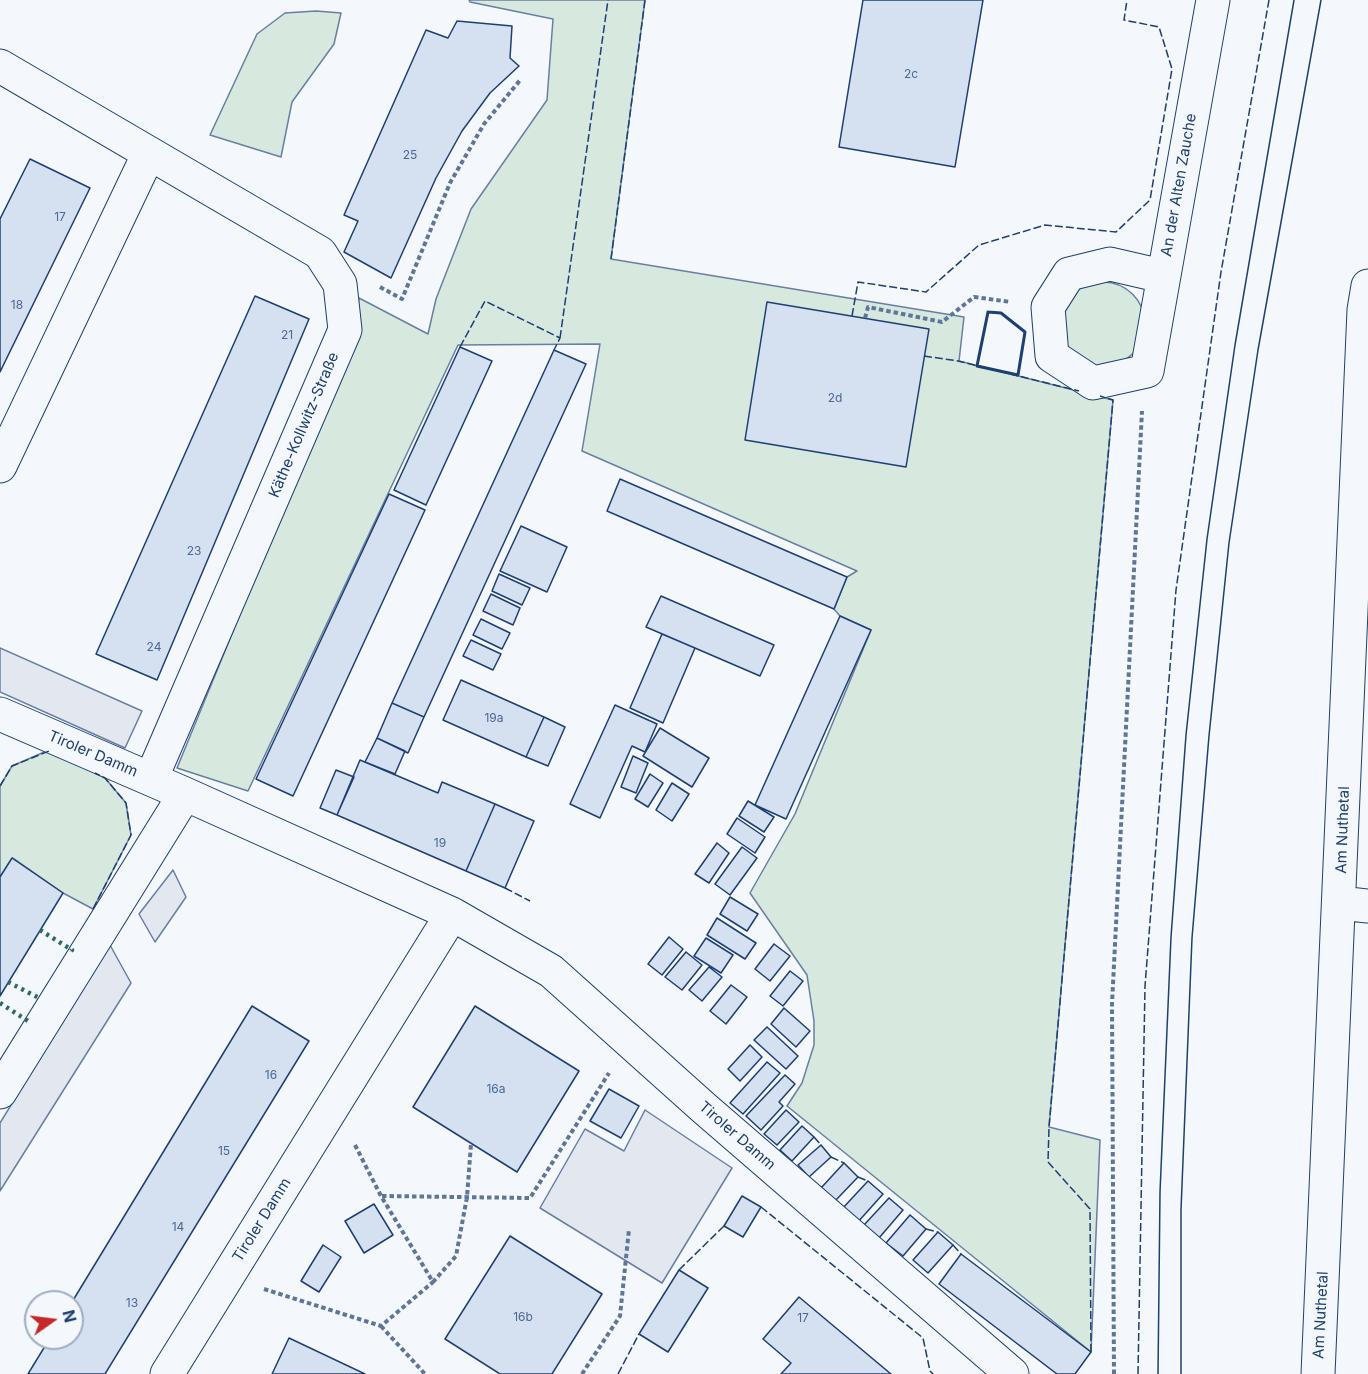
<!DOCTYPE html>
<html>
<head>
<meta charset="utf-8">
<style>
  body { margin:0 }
  #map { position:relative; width:1368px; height:1374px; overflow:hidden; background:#f4f7fb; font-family:Inter,sans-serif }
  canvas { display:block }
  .north { position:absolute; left:24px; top:1290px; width:60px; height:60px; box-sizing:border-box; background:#f4f7fb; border:2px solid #9eadc5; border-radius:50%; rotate:76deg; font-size:16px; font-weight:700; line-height:24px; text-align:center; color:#1d3f73 }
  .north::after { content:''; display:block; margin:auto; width:21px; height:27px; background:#c62828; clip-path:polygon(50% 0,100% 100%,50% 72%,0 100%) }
</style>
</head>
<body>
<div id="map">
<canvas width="1368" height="1374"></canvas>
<div class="north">N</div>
</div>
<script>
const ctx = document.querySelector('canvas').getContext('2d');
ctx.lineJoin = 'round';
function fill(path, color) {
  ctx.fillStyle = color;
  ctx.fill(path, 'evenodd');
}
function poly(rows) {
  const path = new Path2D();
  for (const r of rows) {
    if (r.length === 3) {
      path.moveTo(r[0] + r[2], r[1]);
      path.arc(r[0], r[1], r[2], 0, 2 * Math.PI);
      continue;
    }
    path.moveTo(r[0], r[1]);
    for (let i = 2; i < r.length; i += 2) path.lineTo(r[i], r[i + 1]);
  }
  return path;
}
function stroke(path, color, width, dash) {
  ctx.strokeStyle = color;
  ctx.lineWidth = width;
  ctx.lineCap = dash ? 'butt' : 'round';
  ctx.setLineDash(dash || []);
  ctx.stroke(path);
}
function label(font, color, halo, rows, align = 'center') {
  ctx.font = font + ' Inter,sans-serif';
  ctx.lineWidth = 4.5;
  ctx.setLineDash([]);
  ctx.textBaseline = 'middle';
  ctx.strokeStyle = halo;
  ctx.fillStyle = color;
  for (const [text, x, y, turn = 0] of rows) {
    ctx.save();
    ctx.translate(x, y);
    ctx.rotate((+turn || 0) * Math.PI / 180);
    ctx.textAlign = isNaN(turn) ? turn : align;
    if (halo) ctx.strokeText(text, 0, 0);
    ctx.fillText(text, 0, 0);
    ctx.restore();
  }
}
const green = poly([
  [469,0,645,0,611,259,964,317,959,361,1113,400,1049,1127,1100,1140,1091,1352,787,1106,802,1083,814,1045,814,1021,807,975,750,893,795,814,871,630,840,616,834,609,847,577,857,571,582,451,600,344,458,345,248,791,177,768,353,339,359,298,428,334,436,299,471,209,547,100,553,19,470,2,469,0],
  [316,11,341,13,334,44,292,102,281,157,210,135,257,34,285,13,316,11],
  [1103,324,42],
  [49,750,105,778,126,803,131,835,93,909,63,893,13,858,0,877,0,786,12,766,49,750]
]);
const parking = poly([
  [0,648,142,711,125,748,0,692,0,648],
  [173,870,186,897,155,942,139,914,173,870],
  [110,945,131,983,0,1191,0,1123,110,945],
  [645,1110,732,1168,662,1283,540,1208,585,1129,624,1151,645,1110]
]);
const building = poly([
  [863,0,983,0,955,167,839,147,863,0],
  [457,21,512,26,510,58,519,66,490,93,462,131,436,178,391,278,344,252,358,221,344,215,426,30,448,38,457,21],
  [30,159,90,188,0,372,0,219,30,159],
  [255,296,309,319,157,680,96,654,255,296],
  [767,302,929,329,906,467,745,440,767,302],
  [460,347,492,361,426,505,394,490,460,347],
  [554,350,586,364,424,717,392,703,554,350],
  [620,479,847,577,834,609,607,511,620,479],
  [389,494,425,510,293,796,256,779,389,494],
  [521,526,567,547,547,592,500,571,521,526],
  [499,574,530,588,522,605,492,591,499,574],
  [491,594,520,608,513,625,483,611,491,594],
  [661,596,774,645,760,676,646,627,661,596],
  [840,616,871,630,786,819,755,805,840,616],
  [481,619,510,633,502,649,473,635,481,619],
  [662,634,695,648,663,723,630,708,662,634],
  [471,640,501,654,493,670,463,656,471,640],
  [461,680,544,717,526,757,443,720,461,680],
  [392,703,424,717,408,753,377,738,392,703],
  [615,705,657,724,645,752,632,746,600,818,570,804,615,705],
  [544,717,565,727,548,766,526,757,544,717],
  [660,728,709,758,692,787,643,756,660,728],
  [377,738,405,751,395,774,365,762,377,738],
  [633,756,648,763,636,793,621,787,633,756],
  [360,760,438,793,442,782,495,804,466,871,337,815,360,760],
  [336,770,354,777,337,815,320,808,336,770],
  [650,774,663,783,648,807,635,799,650,774],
  [672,783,689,794,672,821,656,810,672,783],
  [748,801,774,817,764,832,739,816,748,801],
  [495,804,534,821,505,888,466,871,495,804],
  [737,818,765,837,755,853,727,834,737,818],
  [717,843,729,853,709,883,695,874,717,843],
  [742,847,757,858,730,895,715,884,742,847],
  [12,858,63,893,0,996,0,877,12,858],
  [730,897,758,914,747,931,720,914,730,897],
  [717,918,756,943,745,959,707,935,717,918],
  [669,937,683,949,662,975,648,964,669,937],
  [706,938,733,955,721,973,694,956,706,938],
  [774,944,790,956,770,981,755,969,774,944],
  [686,952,702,965,682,990,665,977,686,952],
  [709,967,722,977,702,1001,689,990,709,967],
  [790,971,803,981,783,1006,770,996,790,971],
  [731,985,747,997,726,1024,710,1011,731,985],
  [252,1006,309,1041,105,1374,28,1374,50,1338,72,1338,72,1302,252,1006],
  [475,1006,579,1071,517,1172,413,1107,475,1006],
  [784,1008,810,1031,796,1047,771,1024,784,1008],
  [767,1027,798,1056,786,1069,754,1040,767,1027],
  [750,1045,762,1057,740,1081,728,1069,750,1045],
  [767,1062,780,1073,743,1114,730,1103,767,1062],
  [785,1075,795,1084,779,1102,783,1106,761,1130,746,1116,785,1075],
  [609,1089,639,1106,621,1138,590,1121,609,1089],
  [786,1110,799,1122,777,1145,764,1134,786,1110],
  [802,1126,814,1137,792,1161,780,1150,802,1126],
  [821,1145,831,1157,809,1177,798,1165,821,1145],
  [844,1163,858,1177,835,1201,821,1188,844,1163],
  [868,1181,883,1194,857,1223,842,1209,868,1181],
  [742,1196,761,1207,743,1237,724,1226,742,1196],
  [889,1198,903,1210,879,1238,864,1225,889,1198],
  [374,1204,393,1235,364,1253,345,1221,374,1204],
  [910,1215,926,1229,903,1256,886,1243,910,1215],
  [938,1232,953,1245,928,1273,913,1260,938,1232],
  [510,1236,602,1294,552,1374,500,1374,445,1339,510,1236],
  [323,1245,341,1257,319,1292,301,1281,323,1245],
  [961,1254,1091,1352,1075,1374,1057,1374,939,1284,961,1254],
  [679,1270,708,1288,668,1352,639,1334,679,1270],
  [799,1297,891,1374,781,1374,791,1363,763,1339,799,1297],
  [289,1338,365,1374,272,1374,289,1338]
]);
const path = poly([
  [380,287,402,299,450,183,484,124,521,79],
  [865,318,868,307,942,322,974,297,1011,302],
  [355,1145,381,1196,433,1282,456,1256,467,1197,471,1144],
  [382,1196,530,1198,609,1073],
  [264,1289,381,1326,433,1282],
  [381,1326,425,1374],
  [582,1374,620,1316,629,1229],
  [1114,1374,1112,1004,1142,411]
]);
const minor = poly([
  [0,66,320,253,340,284,345,330,151,779],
  [1162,276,1110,264,1069,274,1048,307,1052,356,1093,383,1147,371,1213,0],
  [0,466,149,153],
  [0,714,185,794,452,914,551,971,704,1108,1012,1374],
  [1340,903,1368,906],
  [0,1092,185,794],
  [167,1374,452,914],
  [1318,1374,1364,310,1368,286]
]);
const tram = poly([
  [1158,1374,1160,1192,1171,937,1186,735,1207,539,1235,345,1294,0],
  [1181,1374,1181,1210,1192,938,1209,736,1229,543,1258,350,1321,0]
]);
const hedge = poly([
  [40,930,72,950,71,951],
  [8,982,41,999],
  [0,1003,28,1021,26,1024]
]);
const fence = poly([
  [611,259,645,0],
  [852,316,858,282,926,292,979,245,1045,225,1116,232,1150,200,1172,69,1159,27,1124,20,1127,0],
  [560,338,608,0],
  [460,347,485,301,560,338,554,350],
  [924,356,958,361,1079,391],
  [0,786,12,766,49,751],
  [505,888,530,901],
  [93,909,131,835,126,803,105,778,95,773],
  [814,1137,821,1145],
  [831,1157,844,1163],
  [858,1177,868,1181],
  [761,1207,923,1338,930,1371,933,1374],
  [926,1229,938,1232],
  [953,1245,961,1254],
  [679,1270,724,1226],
  [1091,1352,1090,1209,1048,1162,1049,1127,1113,400,1100,396],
  [618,1374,639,1334],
  [1138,1374,1145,986,1176,590,1221,272,1269,0]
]);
const wall = poly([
  [988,312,1001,313,1025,332,1018,375,977,366,988,312]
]);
const numberNames = [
  ["2c",911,74],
  ["25",410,155],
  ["17",60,217],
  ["18",17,305],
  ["21",287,335],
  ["2d",835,398],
  ["23",194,551],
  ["24",154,647],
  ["19a",494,718],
  ["19",440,843],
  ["16",271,1075],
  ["16a",496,1089],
  ["15",224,1151],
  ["14",178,1227],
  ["13",132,1303],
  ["16b",523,1317],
  ["17",803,1318]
];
const streetNames = [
  ["An der Alten Zauche",1179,185,-80],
  ["Käthe-Kollwitz-Straße",304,425,-67],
  ["Tiroler Damm",93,754,23],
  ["Am Nuthetal",1343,830,-88],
  ["Tiroler Damm",737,1136,41],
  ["Tiroler Damm",262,1220,-58],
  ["Am Nuthetal",1321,1315,-87]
];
fill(green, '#d7e8df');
stroke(green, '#687fa3', 1.5);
fill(parking, '#e3e8f0');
stroke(parking, '#687fa3', 1.5);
fill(building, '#d5e0f0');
stroke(building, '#1d3f73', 1.5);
stroke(minor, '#1d3f73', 35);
stroke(path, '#5e769c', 4, [4.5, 3]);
stroke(minor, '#f4f7fb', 33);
stroke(tram, '#1d3f73', 1.5);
stroke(hedge, '#2c6c60', 4.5, [3, 4.5]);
stroke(fence, '#1d3f73', 1.5, [8, 3]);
stroke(wall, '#1d3f73', 3);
label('12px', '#4b6792', null, numberNames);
label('15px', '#1d3f73', '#f4f7fb', streetNames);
</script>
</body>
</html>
